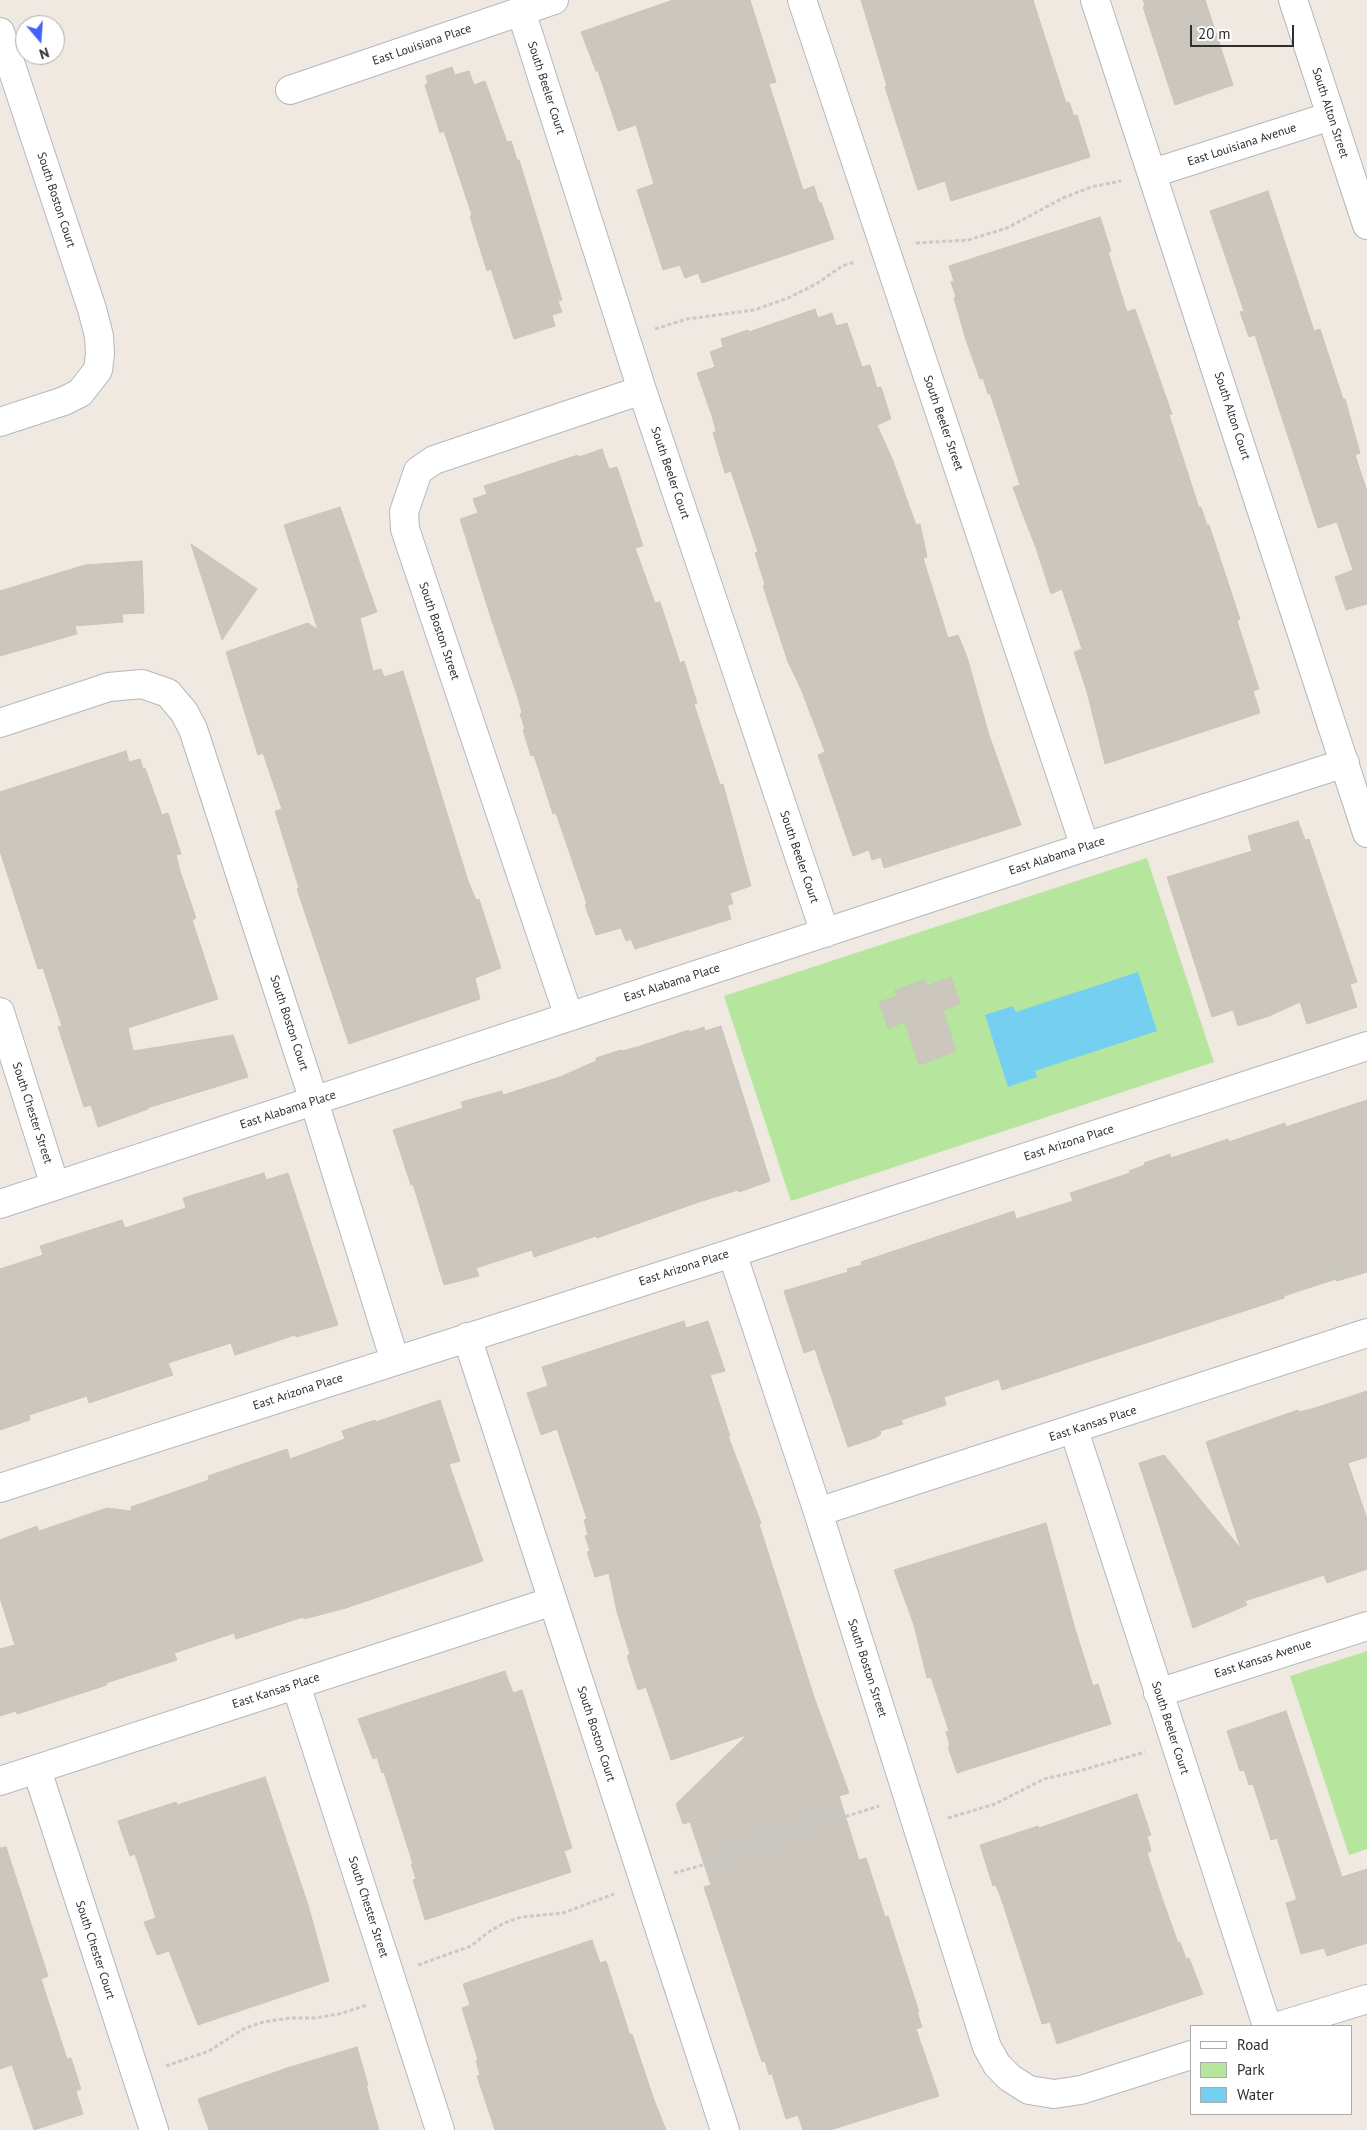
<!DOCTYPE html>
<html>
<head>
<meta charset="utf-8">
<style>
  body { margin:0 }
  #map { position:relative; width:1367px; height:2130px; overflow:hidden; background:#efe9e1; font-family:"PT Sans",sans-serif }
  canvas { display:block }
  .legend { position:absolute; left:1190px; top:2025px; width:162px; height:90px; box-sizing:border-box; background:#fff; border:1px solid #ababab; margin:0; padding:6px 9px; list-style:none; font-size:15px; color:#2e2e2e }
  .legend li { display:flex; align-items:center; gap:10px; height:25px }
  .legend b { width:25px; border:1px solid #ababab }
  .north { position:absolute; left:15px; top:15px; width:50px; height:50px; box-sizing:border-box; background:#fff; border:1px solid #ababab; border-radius:50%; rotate:162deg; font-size:14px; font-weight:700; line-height:20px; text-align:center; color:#2e2e2e }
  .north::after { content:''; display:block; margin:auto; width:18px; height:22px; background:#4264fb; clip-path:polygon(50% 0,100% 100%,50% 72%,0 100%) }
  .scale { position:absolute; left:1190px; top:25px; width:104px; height:22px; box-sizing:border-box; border:2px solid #2e2e2e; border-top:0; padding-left:6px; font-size:15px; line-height:18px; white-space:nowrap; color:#2e2e2e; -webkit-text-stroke:4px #fff; paint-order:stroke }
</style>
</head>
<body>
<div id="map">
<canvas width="1367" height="2130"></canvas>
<ul class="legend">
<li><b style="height:6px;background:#fff"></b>Road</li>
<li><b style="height:14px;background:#b6e59e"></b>Park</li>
<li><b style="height:14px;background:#75cff0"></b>Water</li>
</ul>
<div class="north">N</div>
<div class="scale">20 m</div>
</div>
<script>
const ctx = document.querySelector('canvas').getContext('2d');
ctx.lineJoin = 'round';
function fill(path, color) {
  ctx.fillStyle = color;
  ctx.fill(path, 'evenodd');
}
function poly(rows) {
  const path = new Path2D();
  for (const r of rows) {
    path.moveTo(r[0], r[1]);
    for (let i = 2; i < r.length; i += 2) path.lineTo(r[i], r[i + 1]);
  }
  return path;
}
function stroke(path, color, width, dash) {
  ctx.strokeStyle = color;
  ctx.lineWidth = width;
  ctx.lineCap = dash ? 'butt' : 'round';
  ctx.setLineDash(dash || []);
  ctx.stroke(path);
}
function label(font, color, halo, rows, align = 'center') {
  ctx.font = font + ' "PT Sans",sans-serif';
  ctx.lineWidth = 5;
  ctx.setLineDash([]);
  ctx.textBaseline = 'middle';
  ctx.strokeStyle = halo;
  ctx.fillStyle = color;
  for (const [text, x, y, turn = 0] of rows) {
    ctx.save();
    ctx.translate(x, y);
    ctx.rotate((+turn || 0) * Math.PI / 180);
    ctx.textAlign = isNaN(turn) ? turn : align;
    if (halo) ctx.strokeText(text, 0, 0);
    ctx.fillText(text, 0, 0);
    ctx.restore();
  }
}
const green = poly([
  [1147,858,1214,1062,791,1201,724,996],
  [1367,1651,1367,1849,1349,1855,1290,1676]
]);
const water = poly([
  [1138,972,1157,1031,1035,1071,1037,1077,1008,1087,985,1015,1013,1006,1016,1012]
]);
const building = poly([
  [673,0,750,0,776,82,769,84,803,190,814,186,819,203,821,202,834,239,702,283,698,273,685,278,680,265,663,270,637,190,654,184,636,125,618,131,598,71,596,71,581,32,673,0],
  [861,0,1033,0,1066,103,1069,102,1074,116,1077,115,1090,157,951,201,945,181,918,190,885,87,887,86,861,0],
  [1143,0,1205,0,1233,85,1175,105,1143,7,1145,6,1143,0],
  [452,67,455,75,469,71,474,85,485,81,507,142,511,141,517,160,519,160,562,300,558,301,562,312,552,315,555,326,514,339,491,269,487,271,470,216,472,215,444,131,440,133,425,85,428,84,426,76,452,67],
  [1268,191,1314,331,1320,329,1343,399,1345,399,1360,453,1355,455,1367,491,1367,604,1346,610,1335,577,1353,570,1337,522,1318,528,1255,335,1249,337,1240,312,1244,311,1210,211,1268,191],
  [1100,217,1111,251,1108,252,1127,312,1135,309,1172,414,1169,415,1199,508,1201,507,1207,525,1209,525,1240,619,1237,621,1259,689,1253,691,1260,713,1105,764,1087,692,1074,652,1082,649,1062,589,1051,594,1036,548,1022,512,1013,487,1020,485,990,393,988,394,983,378,980,379,966,340,954,298,956,297,951,282,954,281,949,266,1100,217],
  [815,309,818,318,832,313,836,326,847,323,862,367,870,365,877,388,881,387,891,419,877,425,893,461,916,525,920,524,927,557,923,558,948,638,958,635,967,657,989,735,1021,825,884,868,881,857,872,860,869,850,853,856,818,755,825,752,801,689,788,662,763,586,765,585,755,553,758,552,731,471,725,473,713,433,716,431,712,416,697,373,715,367,710,352,723,347,721,339,748,330,749,332,815,309],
  [602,449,609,469,617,467,643,546,635,548,655,603,660,602,680,663,684,661,697,703,694,704,720,785,723,784,751,886,730,893,733,904,728,905,728,908,731,919,635,949,631,939,626,941,621,928,596,935,585,905,587,904,556,813,553,814,534,755,531,756,523,730,525,729,520,714,522,713,518,698,491,618,460,519,478,513,473,499,487,494,484,486,578,455,579,457,602,449],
  [340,507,377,612,360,618,373,671,381,669,384,677,403,671,468,881,476,900,479,899,501,968,475,978,480,999,349,1044,297,889,299,888,275,811,282,809,263,753,258,755,226,652,308,623,318,630,284,525,340,507],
  [191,544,257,589,222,640,191,544],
  [142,561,144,613,122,614,123,622,75,626,77,634,0,656,0,591,85,565,142,561],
  [126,751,129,762,140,759,143,769,145,768,162,815,168,813,181,854,176,855,180,871,196,918,192,920,218,999,128,1028,133,1051,233,1035,248,1077,147,1108,148,1109,98,1127,91,1105,84,1107,58,1027,62,1026,43,968,38,969,0,851,0,792,126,751],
  [1298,821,1305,840,1309,839,1357,982,1350,984,1357,1007,1307,1024,1300,1002,1269,1016,1238,1026,1233,1010,1212,1017,1167,877,1252,851,1248,836,1298,821],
  [951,977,960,1004,943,1010,956,1051,919,1065,905,1022,888,1028,879,1002,897,996,895,990,925,980,927,986,951,977],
  [721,1026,770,1181,739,1192,738,1190,699,1202,597,1238,596,1236,534,1257,532,1250,476,1268,479,1276,444,1285,413,1184,411,1185,393,1130,463,1108,461,1102,502,1091,503,1095,560,1077,596,1061,596,1058,621,1050,622,1051,637,1047,689,1030,689,1032,704,1027,705,1031,721,1026],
  [1367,1100,1367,1272,1337,1281,1336,1279,1284,1296,1284,1298,1002,1390,999,1379,944,1397,946,1405,901,1420,903,1424,880,1431,881,1434,875,1438,848,1447,815,1349,804,1353,784,1291,848,1272,847,1269,862,1265,861,1262,1014,1211,1016,1219,1073,1201,1070,1193,1130,1173,1129,1171,1145,1165,1144,1163,1170,1154,1171,1158,1228,1139,1229,1142,1285,1123,1286,1127,1367,1100],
  [264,1173,266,1180,288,1173,338,1325,296,1337,295,1335,235,1355,231,1343,168,1363,173,1375,89,1403,87,1396,29,1415,30,1420,0,1430,0,1269,43,1255,40,1246,122,1220,125,1228,186,1208,183,1198,264,1173],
  [684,1321,686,1328,708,1321,725,1371,710,1375,730,1436,728,1436,761,1523,759,1524,814,1697,849,1793,839,1796,859,1860,866,1858,885,1917,888,1916,919,2012,917,2012,922,2027,916,2029,939,2096,830,2130,803,2130,798,2115,786,2119,772,2074,769,2075,765,2061,762,2062,704,1887,711,1885,690,1822,683,1824,676,1804,747,1735,671,1760,646,1687,638,1690,627,1656,630,1654,617,1612,609,1573,595,1577,587,1552,590,1551,585,1536,588,1535,584,1520,587,1519,557,1429,541,1435,527,1393,548,1386,542,1367,684,1321],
  [1367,1391,1367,1457,1348,1463,1367,1519,1367,1569,1327,1583,1324,1575,1245,1601,1247,1605,1193,1628,1139,1463,1164,1455,1241,1549,1206,1442,1298,1410,1299,1412,1315,1408,1367,1391],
  [440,1400,460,1461,449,1464,483,1561,346,1608,304,1619,303,1617,236,1639,234,1633,174,1653,177,1660,106,1683,107,1685,17,1714,16,1711,0,1716,0,1649,15,1645,0,1598,0,1540,37,1526,39,1531,107,1508,132,1511,131,1507,209,1480,208,1476,287,1449,290,1459,345,1439,342,1431,375,1420,376,1422,440,1400],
  [1046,1523,1075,1629,1093,1686,1098,1684,1111,1724,957,1773,948,1747,950,1746,946,1732,949,1731,931,1677,927,1678,914,1625,894,1570,1046,1523],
  [505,1671,513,1693,522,1690,572,1848,564,1851,571,1872,425,1920,413,1880,416,1879,411,1864,413,1864,384,1772,382,1773,377,1757,373,1759,358,1719,505,1671],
  [1286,1711,1342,1877,1367,1869,1367,1943,1327,1956,1324,1948,1301,1954,1286,1903,1296,1900,1296,1897,1277,1838,1271,1840,1253,1784,1249,1785,1244,1770,1240,1771,1227,1731,1286,1711],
  [265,1777,308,1905,329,1981,198,2025,169,1951,157,1955,144,1922,156,1918,135,1854,130,1856,118,1821,176,1802,177,1805,265,1777],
  [1137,1794,1151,1835,1147,1836,1151,1851,1147,1853,1162,1898,1178,1943,1180,1942,1186,1959,1189,1958,1203,1994,1057,2044,1050,2022,1042,2024,1001,1898,996,1885,993,1886,980,1845,1038,1826,1039,1828,1137,1794],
  [6,1847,48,1976,41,1979,67,2059,71,2058,81,2089,76,2091,83,2114,34,2130,12,2065,0,2069,0,1848,6,1847],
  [592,1940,600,1963,606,1961,630,2035,632,2034,654,2100,666,2130,495,2130,477,2076,480,2075,476,2061,478,2060,462,2008,470,2005,463,1984,592,1940],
  [357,2047,368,2085,366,2085,379,2130,209,2130,198,2099,287,2068,357,2047]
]);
const path = poly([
  [916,243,968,240,1007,228,1063,198,1091,187,1121,181],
  [655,329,687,319,754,310,788,298,816,284,842,266,855,262],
  [948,1818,995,1804,1044,1779,1079,1771,1145,1752],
  [674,1873,729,1858,798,1824,847,1816,879,1806],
  [418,1965,471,1946,487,1933,504,1923,521,1917,563,1913,614,1894],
  [166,2066,209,2051,243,2029,263,2022,290,2018,314,2018,339,2014,367,2005]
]);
const street = poly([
  [802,0,1085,847],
  [1095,0,1367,833],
  [521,11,642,390,825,933],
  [0,32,92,309,99,336,100,354,98,370,80,393,64,401,0,422],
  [290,90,554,0],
  [1153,173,1331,116],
  [0,723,109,687,142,684,168,693,184,712,193,729,314,1101,395,1361],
  [0,1012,55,1186],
  [569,1017,405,529,404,512,418,471,434,460,642,390],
  [0,1204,1085,847,1345,763],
  [732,1253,818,1512,987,2047,997,2065,1010,2078,1029,2090,1054,2094,1081,2090,1191,2055],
  [467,1337,725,2130],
  [1074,1430,1267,2026],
  [0,1488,732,1253,1367,1046],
  [818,1512,1367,1333],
  [296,1685,440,2130],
  [1158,1693,1367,1626],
  [37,1770,154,2130],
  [0,1781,553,1601],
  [1279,2026,1367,1999]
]);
const secondary = poly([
  [1293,0,1367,225]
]);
const streetNames = [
  ["East Louisiana Place",422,45,-19],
  ["South Beeler Court",546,88,72],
  ["South Alton Street",1330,113,72],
  ["East Louisiana Avenue",1242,145,-18],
  ["South Boston Court",56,200,72],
  ["South Alton Court",1232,416,72],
  ["South Beeler Street",943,423,71],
  ["South Beeler Court",670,473,71],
  ["South Boston Street",439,631,71],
  ["East Alabama Place",1057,856,-18],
  ["South Beeler Court",799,857,71],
  ["East Alabama Place",672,983,-18],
  ["South Boston Court",289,1023,72],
  ["East Alabama Place",288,1110,-18],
  ["South Chester Street",32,1113,72],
  ["East Arizona Place",1069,1143,-18],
  ["East Arizona Place",684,1268,-18],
  ["East Arizona Place",298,1392,-18],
  ["East Kansas Place",1093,1424,-18],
  ["East Kansas Avenue",1263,1659,-18],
  ["South Boston Street",867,1668,72],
  ["East Kansas Place",276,1691,-18],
  ["South Beeler Court",1170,1728,72],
  ["South Boston Court",596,1734,72],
  ["South Chester Street",368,1907,72],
  ["South Chester Court",95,1950,72]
];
fill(green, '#b6e59e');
fill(water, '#75cff0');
fill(building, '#cbc7bf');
stroke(building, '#cbc5ba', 1);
stroke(street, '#b4b7c1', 30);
stroke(secondary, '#b4b7c1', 30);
stroke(path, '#c9c9c9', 3, [4, 2.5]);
stroke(street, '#fff', 28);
stroke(secondary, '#fff', 28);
label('12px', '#2e2e2e', '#fff', streetNames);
</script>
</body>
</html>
